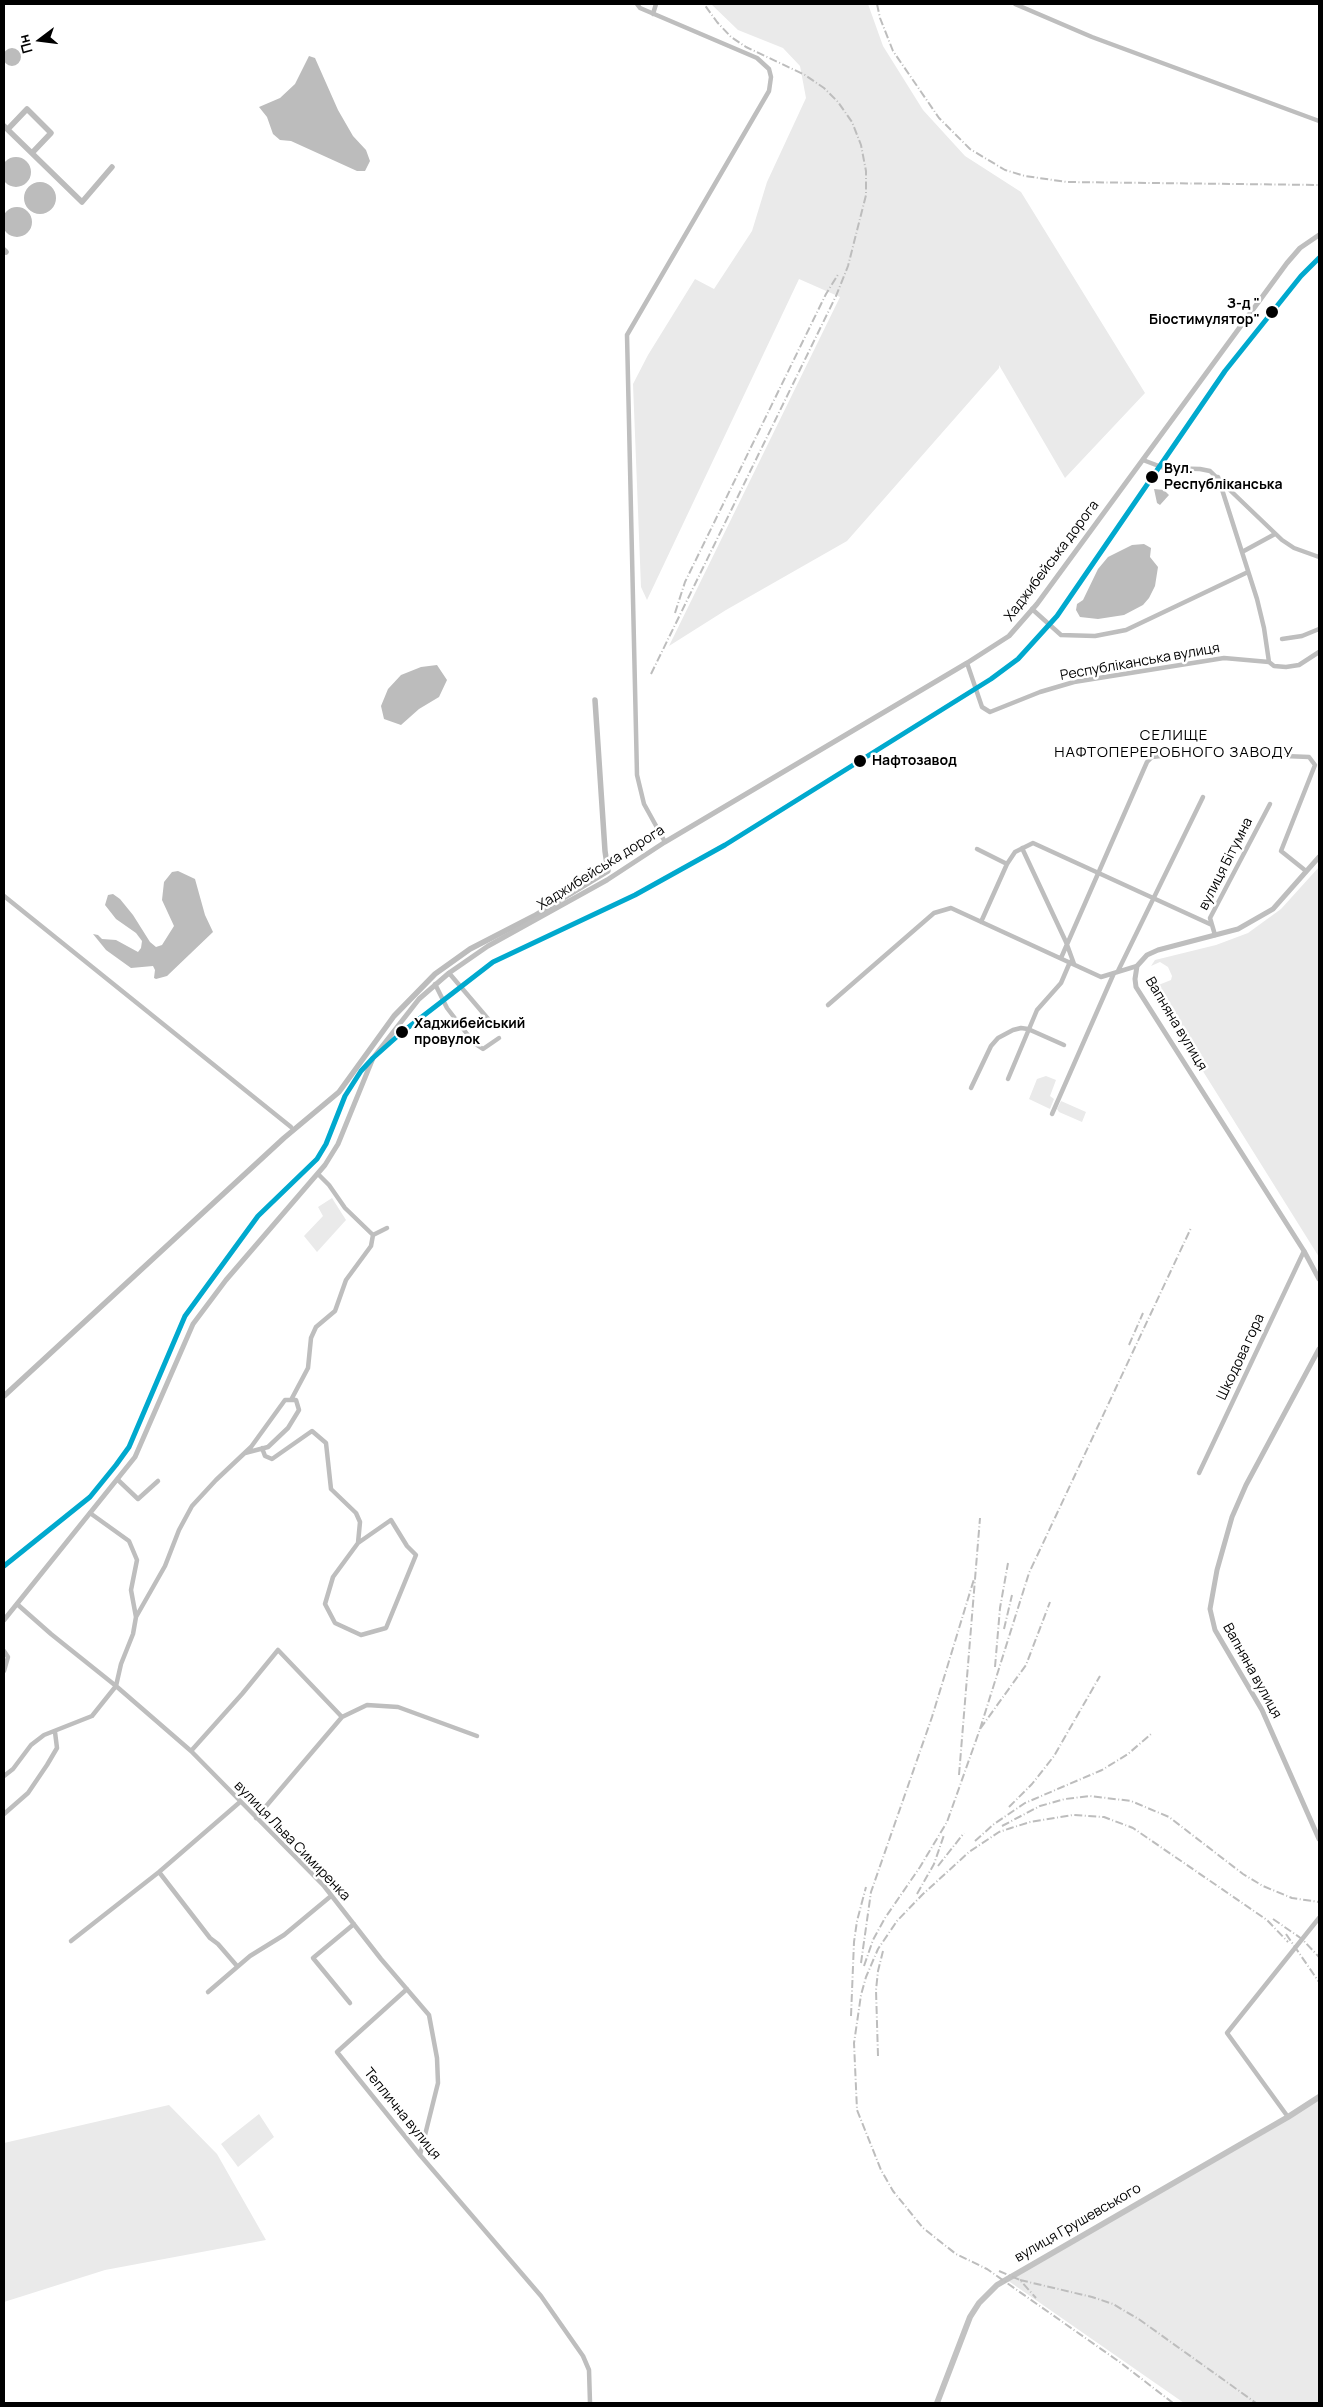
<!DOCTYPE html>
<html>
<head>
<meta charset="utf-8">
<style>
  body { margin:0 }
  #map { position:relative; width:1323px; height:2407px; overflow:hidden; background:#fff; font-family:Manrope,sans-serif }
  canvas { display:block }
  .frame { position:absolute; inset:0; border:5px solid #000; pointer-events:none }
  .north { position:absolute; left:15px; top:15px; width:50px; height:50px; -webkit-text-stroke:4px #fff; paint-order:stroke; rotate:255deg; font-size:14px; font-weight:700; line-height:20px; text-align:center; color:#000 }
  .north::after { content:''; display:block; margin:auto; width:18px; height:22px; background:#000; clip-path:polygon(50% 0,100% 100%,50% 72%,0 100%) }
</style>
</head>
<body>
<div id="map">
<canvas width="1323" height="2407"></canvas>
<div class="frame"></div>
<div class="north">Пн</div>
</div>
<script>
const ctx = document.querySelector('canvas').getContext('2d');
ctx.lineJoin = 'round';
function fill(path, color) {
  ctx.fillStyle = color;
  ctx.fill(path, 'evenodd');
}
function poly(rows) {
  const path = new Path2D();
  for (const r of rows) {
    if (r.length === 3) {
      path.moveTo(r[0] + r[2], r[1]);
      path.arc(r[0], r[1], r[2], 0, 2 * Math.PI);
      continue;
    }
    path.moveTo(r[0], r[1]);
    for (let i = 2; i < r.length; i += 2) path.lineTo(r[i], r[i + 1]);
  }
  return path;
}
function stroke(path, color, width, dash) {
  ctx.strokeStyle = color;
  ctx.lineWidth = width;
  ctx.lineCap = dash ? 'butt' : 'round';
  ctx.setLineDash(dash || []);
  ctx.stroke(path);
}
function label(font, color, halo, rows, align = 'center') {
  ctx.font = font + ' Manrope,sans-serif';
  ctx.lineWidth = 5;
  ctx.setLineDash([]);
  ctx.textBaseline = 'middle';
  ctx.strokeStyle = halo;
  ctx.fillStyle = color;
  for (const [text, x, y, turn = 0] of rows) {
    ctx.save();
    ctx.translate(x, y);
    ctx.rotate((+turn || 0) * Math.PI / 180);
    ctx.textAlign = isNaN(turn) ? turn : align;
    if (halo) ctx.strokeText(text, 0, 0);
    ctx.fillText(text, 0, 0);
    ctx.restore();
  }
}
const green = poly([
  [711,4,868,4,883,46,923,110,965,156,1021,192,1145,393,1065,478,999,365,999,368,847,541,726,610,669,646,840,297,799,279,647,600,641,587,633,384,648,355,695,279,714,289,752,231,767,182,806,98,800,66,783,48,738,30],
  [1319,867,1319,1257,1151,988,1171,980,1172,976,1168,967,1160,962,1151,966,1155,960,1216,945,1248,933,1281,909],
  [1046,1076,1056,1080,1050,1096,1054,1099,1050,1109,1029,1099,1037,1079],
  [1061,1101,1086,1112,1082,1122,1059,1112,1057,1109],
  [332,1198,346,1220,317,1252,304,1236,323,1216,318,1207],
  [1319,2099,1319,2403,1184,2403,1007,2280],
  [169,2105,217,2154,266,2240,105,2270,4,2302,4,2143],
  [259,2114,274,2137,238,2167,221,2144]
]);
const water = poly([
  [12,57,9],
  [309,56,315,58,338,110,353,136,366,150,370,161,365,171,357,171,291,141,280,140,273,134,267,117,259,107,280,98,295,84],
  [16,172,15],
  [40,198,16],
  [17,222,15],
  [1154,489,1164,490,1169,495,1160,505,1157,503],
  [1144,544,1151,548,1150,557,1158,567,1155,586,1149,598,1143,605,1124,615,1098,619,1080,617,1076,610,1077,604,1083,600,1098,569,1108,557,1132,545],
  [437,665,447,680,439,697,419,709,401,725,384,719,381,706,388,689,401,675,421,667],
  [178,871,195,879,205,915,213,932,167,976,156,979,154,978,155,970,153,966,131,968,106,950,93,934,98,935,102,939,116,940,138,952,141,948,142,941,136,933,116,919,105,905,108,895,113,894,120,899,133,915,150,942,156,947,162,945,174,926,162,900,164,882,172,872]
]);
const canal = poly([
  [4,126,82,202,112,167],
  [8,129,27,109,51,133,32,153],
  [4,250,6,252],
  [4,1396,284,1138,339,1092,394,1016,435,974,470,949,534,916,608,871,605,851,595,700]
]);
const minor = poly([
  [637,4,640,8,757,58,769,69,771,77,769,91,627,335,637,775,644,804,665,842],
  [1015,4,1092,37,1319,121],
  [653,14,656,4],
  [1143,460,1164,468,1200,469,1210,471,1282,540,1294,548,1319,557],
  [1218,477,1257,599,1264,628,1269,662],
  [1242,552,1275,534],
  [1032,609,1061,635,1095,636,1126,630,1248,572],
  [1282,639,1302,636,1319,629],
  [967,663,982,707,990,712,1040,692,1074,682,1224,658,1269,662,1274,666,1286,667,1299,665,1319,652],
  [1236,754,1309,757,1315,765,1281,851,1306,871],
  [1022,848,1066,942,1074,964],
  [977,849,1007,864],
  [4,896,291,1127],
  [981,922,1007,864,1015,852,1033,843,1212,925],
  [1215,935,1210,918,1270,804],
  [1061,958,1147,762,1152,757,1178,754],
  [1118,971,1203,797],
  [449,973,489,1020],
  [435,984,447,1008,474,1043,483,1049,499,1038],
  [828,1005,934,913,951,908,1101,977,1137,966],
  [1008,1079,1037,1010,1061,983,1070,962],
  [971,1088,991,1046,998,1038,1013,1030,1021,1028,1028,1029,1064,1045],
  [1052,1114,1114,973],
  [373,1235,387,1228],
  [291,1400,308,1368,311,1338,316,1327,335,1311,346,1280,371,1246,373,1235,345,1208,329,1185,318,1174],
  [262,1448,265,1456,272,1459,312,1431,326,1443,331,1489,356,1513,360,1522,358,1543,333,1577,325,1604,335,1623,361,1635,386,1628,416,1555,407,1546,391,1520,358,1543],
  [1199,1473,1304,1251],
  [118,1480,138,1499,158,1481],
  [17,1604,51,1634,116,1686,191,1751,324,1886,381,1959,429,2015,437,2058,438,2083,420,2155],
  [136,1617,165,1566,179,1530,192,1506,216,1480,251,1447,285,1400,296,1400,299,1410,288,1428,268,1447,245,1453],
  [4,1651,8,1657,4,1671],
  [191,1751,242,1694,278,1650,342,1717],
  [4,1776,13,1769,31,1745,44,1735,92,1716,116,1686,121,1664,133,1634,136,1617,131,1590,137,1560,129,1541,90,1513],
  [4,1814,28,1793,47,1765,57,1748,55,1732],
  [256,1818,342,1717,367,1705,398,1707,477,1736],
  [159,1872,210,1938,218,1944,237,1966],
  [71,1941,159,1872,240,1802],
  [407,1989,337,2052,420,2155,541,2296,583,2356,589,2370,590,2403],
  [208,1992,250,1956,284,1935,331,1896],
  [350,2003,313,1958,354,1924],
  [1288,2117,1227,2033,1319,1918]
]);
const tertiary = poly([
  [1319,857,1273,909,1238,929,1158,950,1147,955,1137,966,1135,979,1136,987,1304,1251,1319,1279],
  [1319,1349,1246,1485,1232,1517,1217,1570,1210,1609,1215,1630,1262,1710,1319,1839],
  [4,1620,135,1457,193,1324,226,1280,325,1165,338,1144,373,1058,419,999,449,973,488,946,607,880,665,842,967,663,1009,636,1037,604,1287,263,1300,248,1319,235]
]);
const secondary = poly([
  [937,2403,970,2317,979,2303,997,2285,1288,2117,1319,2097]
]);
const rail = poly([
  [877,4,880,18,893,51,939,118,970,149,1005,170,1025,176,1067,182,1319,185],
  [675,613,685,582,826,294,839,273],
  [651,674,836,296,848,266,866,195,866,171,861,145,852,122,838,102,824,88,805,75,746,47,731,37,717,22,704,4],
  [1129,1345,1143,1313],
  [1004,1629,1012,1595],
  [995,1667,1000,1608,1008,1563],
  [980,1729,1029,1573,1191,1228],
  [959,1775,980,1518],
  [1009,1807,1032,1784,1054,1756,1100,1676],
  [1002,1826,1040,1806,1065,1799,1090,1796,1131,1801,1169,1817,1243,1874,1263,1886,1292,1898,1319,1902],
  [975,1841,994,1824,1025,1803,1102,1770,1128,1754,1151,1734],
  [938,1866,964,1833],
  [917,1894,934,1864,944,1835],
  [1273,1919,1302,1939,1319,1957],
  [1286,1934,1319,1982],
  [861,1963,871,1892,932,1717,974,1579],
  [864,1966,873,1940,885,1918,920,1867,947,1822,980,1729,1026,1665,1050,1602],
  [851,2016,854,1942,857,1921,866,1887],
  [878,2056,876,1990,878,1971,883,1951],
  [999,2271,1020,2280,1036,2298],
  [1020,2280,1092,2297,1113,2304,1140,2320,1256,2403],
  [1173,2403,1121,2363,987,2269,956,2254,923,2228,893,2191,881,2170,857,2110,854,2043,861,1995,866,1977,878,1949,897,1921,922,1895,969,1852,999,1832,1011,1828,1030,1822,1073,1815,1104,1817,1133,1828,1267,1920,1288,1942]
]);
const tram1 = poly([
  [4,1566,90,1497,116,1465,129,1447,185,1316,258,1216,317,1159,326,1144,345,1096,361,1071,373,1058,401,1033,493,962,635,895,725,845,991,679,1018,659,1057,616,1225,371,1301,276,1319,258]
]);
const markers = [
  [1272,312,7,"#000"],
  [1152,477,7,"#000"],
  [860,761,7,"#000"],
  [402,1032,7,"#000"]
];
const stopNames = [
  ["З-д \"",1260,304,"right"],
  ["Біостимулятор\"",1260,320,"right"],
  ["Вул.",1164,469],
  ["Республіканська",1164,485],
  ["Нафтозавод",872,761],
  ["Хаджибейський",414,1024],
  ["провулок",414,1040]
];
const streetNames = [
  ["Хаджибейська дорога",1052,561,-53],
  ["Республіканська вулиця",1140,662,-10],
  ["вулиця Бітумна",1226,864,-63],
  ["Хаджибейська дорога",601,868,-32],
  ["Вапняна вулиця",1176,1024,59],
  ["Шкодова гора",1241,1357,-65],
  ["Вапняна вулиця",1252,1671,61],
  ["вулиця Льва Симиренка",292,1841,46],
  ["Теплична вулиця",402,2114,51],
  ["вулиця Грушевського",1078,2223,-30]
];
const neighbourhoodNames = [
  ["СЕЛИЩЕ",1174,736],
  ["НАФТОПЕРЕРОБНОГО ЗАВОДУ",1174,753]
];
fill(green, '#eaeaea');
fill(water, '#bcbcbc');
stroke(canal, '#bcbcbc', 5.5);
stroke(minor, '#bebebe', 4.5);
stroke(tertiary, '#bebebe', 5);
stroke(secondary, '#c2c2c2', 6);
stroke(rail, '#bdbdbd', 2, [8, 2.5, 1, 2.5]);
stroke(tram1, '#00a9ce', 5);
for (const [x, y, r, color] of markers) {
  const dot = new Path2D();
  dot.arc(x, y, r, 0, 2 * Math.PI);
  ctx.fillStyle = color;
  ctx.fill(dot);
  stroke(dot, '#fff', 2);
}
label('bold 14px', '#000', '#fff', stopNames, 'left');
label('14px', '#000', '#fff', streetNames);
ctx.letterSpacing = '1px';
label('15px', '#000', '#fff', neighbourhoodNames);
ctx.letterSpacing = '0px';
</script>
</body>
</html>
